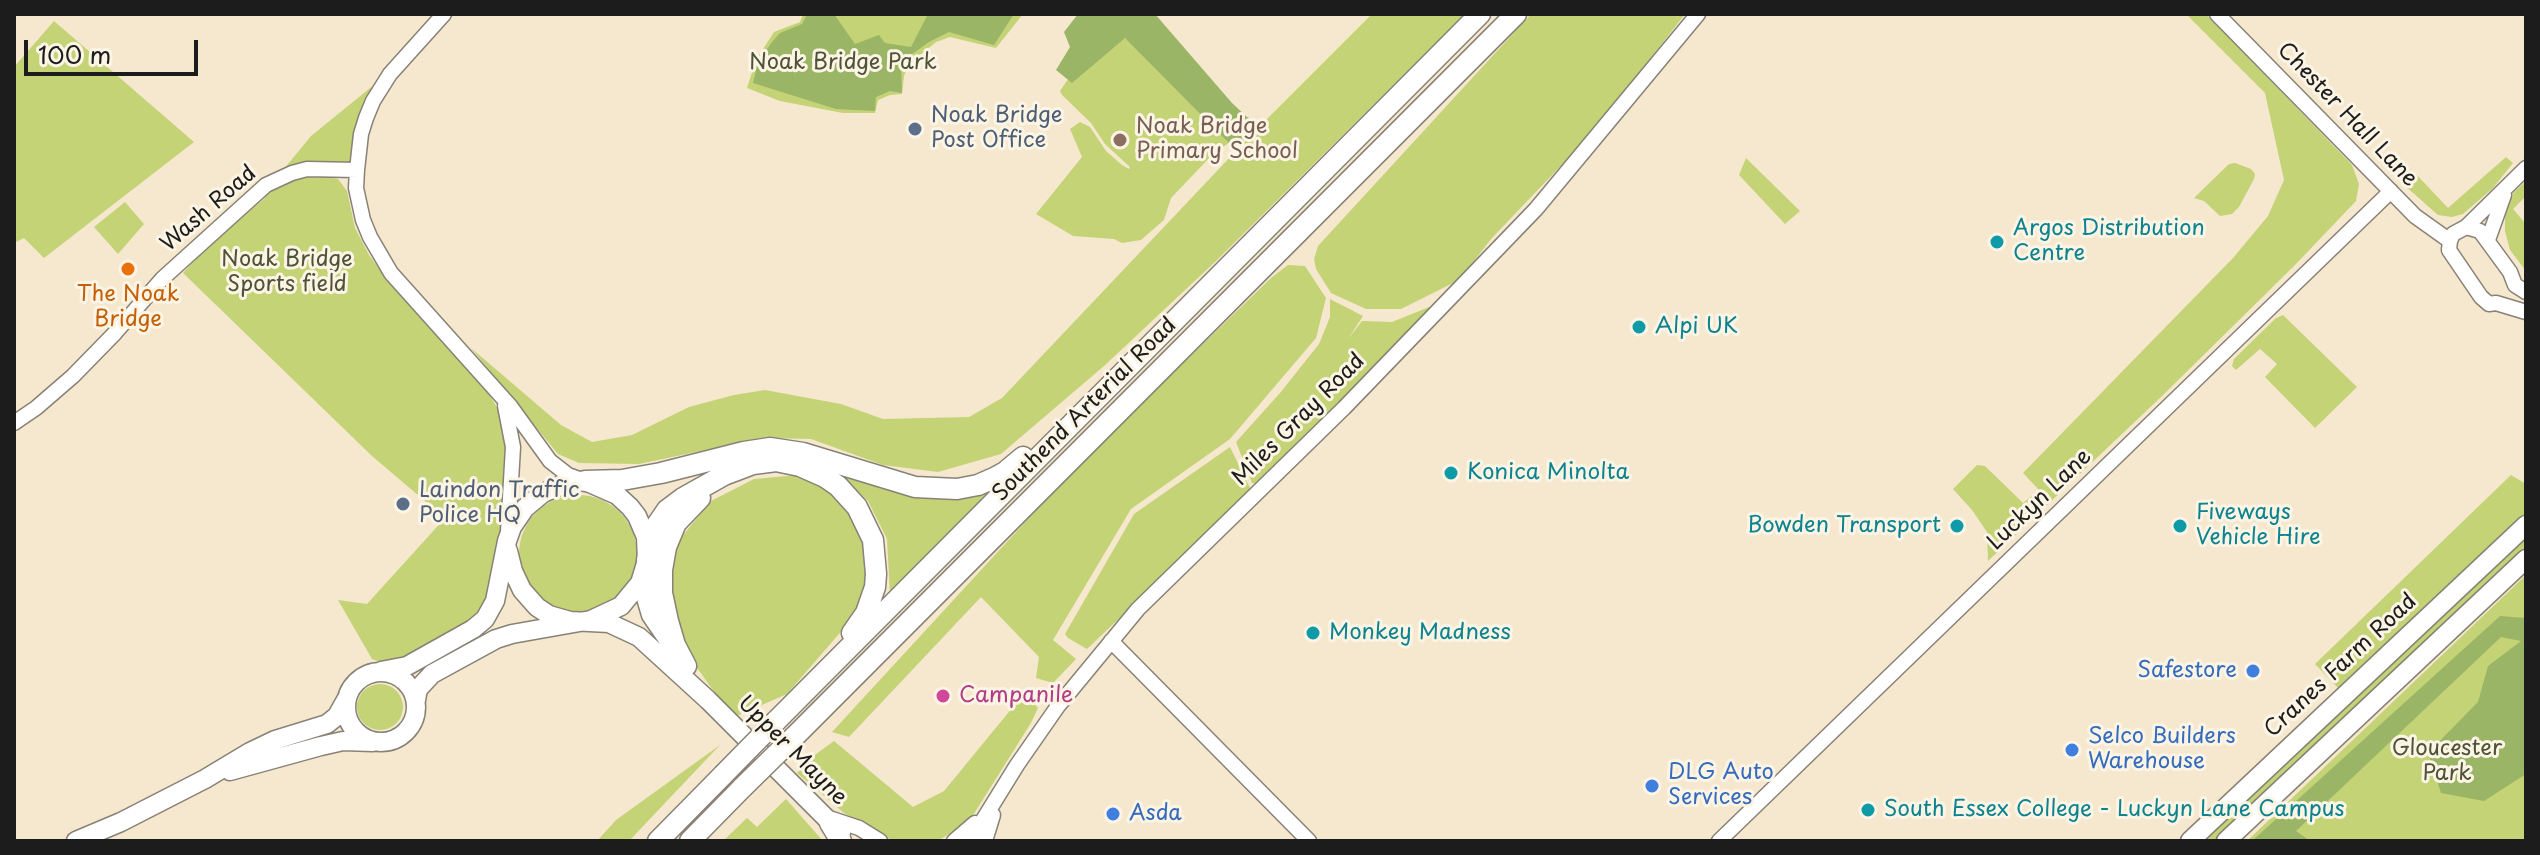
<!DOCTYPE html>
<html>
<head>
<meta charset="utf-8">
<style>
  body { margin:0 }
  #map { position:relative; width:2540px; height:855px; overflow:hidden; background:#f5e8cf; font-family:"Playpen Sans",sans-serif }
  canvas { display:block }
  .frame { position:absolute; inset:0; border:16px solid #1c1c1c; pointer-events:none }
  .scale { position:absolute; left:24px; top:40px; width:174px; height:36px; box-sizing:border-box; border:4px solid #1c1c1c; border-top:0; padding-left:10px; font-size:24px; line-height:28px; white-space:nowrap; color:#1c1c1c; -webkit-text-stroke:6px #fcf5e5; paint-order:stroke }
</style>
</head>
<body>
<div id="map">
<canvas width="2540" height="855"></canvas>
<div class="frame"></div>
<div class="scale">100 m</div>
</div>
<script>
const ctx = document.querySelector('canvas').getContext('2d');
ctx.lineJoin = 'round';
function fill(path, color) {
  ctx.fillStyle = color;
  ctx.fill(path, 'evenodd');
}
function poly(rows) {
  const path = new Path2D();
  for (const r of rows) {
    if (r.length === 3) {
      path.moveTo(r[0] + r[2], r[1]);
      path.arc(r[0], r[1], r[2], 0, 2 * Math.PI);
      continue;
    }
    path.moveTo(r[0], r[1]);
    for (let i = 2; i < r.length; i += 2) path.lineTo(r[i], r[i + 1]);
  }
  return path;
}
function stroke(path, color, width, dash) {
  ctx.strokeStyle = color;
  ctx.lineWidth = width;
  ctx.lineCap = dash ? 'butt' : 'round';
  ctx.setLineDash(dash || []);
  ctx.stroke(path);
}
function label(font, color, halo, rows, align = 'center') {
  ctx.font = font + ' "Playpen Sans",sans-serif';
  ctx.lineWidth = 6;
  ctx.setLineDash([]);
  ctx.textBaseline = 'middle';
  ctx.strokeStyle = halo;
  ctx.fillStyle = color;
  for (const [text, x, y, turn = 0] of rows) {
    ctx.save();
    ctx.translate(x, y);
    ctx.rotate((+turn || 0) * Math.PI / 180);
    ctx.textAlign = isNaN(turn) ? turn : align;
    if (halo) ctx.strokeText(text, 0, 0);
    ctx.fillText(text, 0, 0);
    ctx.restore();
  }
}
const green = poly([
  [803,14,1023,14,996,48,950,37,936,42,908,65,904,76,902,94,890,95,878,100,875,113,843,113,780,101,747,88,756,60,774,32,800,22],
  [1372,14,1465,14,1215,262,1104,366,1001,454,938,472,883,465,811,439,763,438,639,464,579,463,558,454,471,348,561,425,592,442,632,435,689,407,734,395,765,390,841,404,883,419,969,417,1002,398,1252,134],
  [1531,14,1685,14,1594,131,1492,238,1459,280,1401,309,1366,309,1331,293,1316,269,1314,259,1318,246],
  [2186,14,2206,14,2352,165,2359,184,2356,201,2296,264,2161,397,1988,561,1987,532,1972,510,1953,489,1977,465,1985,466,2023,503,2039,490,2023,473,2233,258,2268,216,2284,180,2265,93],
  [1108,20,1243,133,1213,154,1171,198,1164,220,1141,240,1122,243,1114,239,1073,236,1036,214,1082,157,1070,129,1080,122,1090,127,1106,151,1122,165,1129,169,1130,167,1105,144,1091,123,1062,95,1060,91],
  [54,21,194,142,44,258,24,238,14,243,14,67],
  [380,80,354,147,349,169,279,175,311,136],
  [2506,157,2513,163,2493,188,2463,214,2452,217,2438,215,2403,184,2415,173,2448,208],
  [1746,158,1800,211,1785,224,1739,175],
  [2235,163,2251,169,2255,174,2254,179,2239,207,2232,214,2220,216,2204,201,2194,198,2229,164],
  [319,175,338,179,347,191,355,228,369,255,389,282,487,391,498,409,506,437,505,491,494,577,482,614,404,661,383,663,372,659,338,600,367,604,445,518,372,456,183,273,217,237,264,199,270,190,295,178],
  [2526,181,2526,196,2513,209,2526,224,2526,271,2510,250,2505,231,2505,209,2514,192],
  [125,202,144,224,118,254,94,227],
  [1288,265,1305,266,1326,298,1316,338,1230,439,1131,509,1053,640,1076,659,1053,683,1036,678,1039,657,981,597,849,737,832,732,1074,469,1271,278],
  [1330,299,1363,316,1348,339,1362,321,1392,322,1444,301,1257,484,1252,483,1236,442,1280,393,1319,344,1330,317],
  [2283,315,2357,387,2315,428,2265,377,2277,364,2260,349,2236,370,2232,366,2234,359,2276,318],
  [1230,447,1252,492,1087,649,1068,638,1065,634,1134,514],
  [837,472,908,495,1005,492,890,596,887,539,868,501],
  [798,475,835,489,868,538,864,605,787,694,739,715,730,714,690,658,669,602,674,546,711,501,754,479],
  [2511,475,2526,484,2526,517,2341,691,2315,664],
  [578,554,59],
  [2526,539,2526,554,2220,841,2200,841],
  [2526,575,2526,841,2247,841],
  [380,707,23],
  [1022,696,1030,699,1038,708,1031,723,970,820,938,841,893,841,844,813,797,773,812,757,834,741,913,807,944,791],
  [720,745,629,841,597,841,616,820],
  [786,799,823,841,723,841,747,818,757,827]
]);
const forest = poly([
  [807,14,834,14,855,44,879,35,885,43,911,47,928,14,1014,14,994,45,949,32,929,42,901,62,902,93,890,91,876,97,875,111,836,109,753,83,758,62,772,42,780,33,802,24],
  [1078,14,1155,14,1232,103,1247,117,1262,124,1235,149,1125,38,1072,83,1056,70,1070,47,1064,32],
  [2500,616,2526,618,2526,774,2484,801,2441,793,2428,753,2478,702,2488,666,2521,641,2501,637,2296,831,2310,841,2252,841]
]);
const minor = poly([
  [444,14,390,74,373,101,366,118,361,134,357,170,356,188,363,220,370,237,391,273,511,407,550,461,568,475,585,481],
  [2217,14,2415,216,2450,241],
  [2466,227,2526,168],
  [2488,240,2504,195],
  [2526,292,2515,285,2510,272,2480,231,2466,227,2453,234,2450,241,2449,250,2481,297,2489,304,2496,303,2526,312],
  [505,406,513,447,508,532],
  [14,423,36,408,73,376,115,333,162,279,266,185,292,173,307,169,357,170],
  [1111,641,1309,841],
  [826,817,859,828,880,841],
  [954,841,975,823],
  [970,841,1017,765,1058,706,1138,609,1344,408,1536,209,1698,14],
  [985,841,993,815],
  [1719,841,2391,191]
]);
const major = poly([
  [508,551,513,571,522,590,537,607,549,615,570,621,609,623,639,637,708,700,841,833],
  [647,573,646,598,651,615,673,647],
  [381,671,407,666,473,629,485,619,495,601,507,541,512,527,525,508,543,493,562,485,585,481,617,495,630,507,637,516,646,537,647,560,640,583,621,606,591,620,512,634,496,639,432,674,418,689,416,700],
  [381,707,35],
  [230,771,321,746,343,741,373,742],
  [76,841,121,822,205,779,250,752,275,740,327,724,337,716,346,700],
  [2190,841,2526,525],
  [2226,841,2526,559]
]);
const highway = poly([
  [585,481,622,480,661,473,744,452,770,448,803,453,915,487,957,489,978,485,994,478,1005,472,1023,457],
  [647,560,654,529,667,510,683,498,724,475,753,464,776,461,800,466,825,477,838,486,857,507,873,540,876,574,875,587,866,613,852,633],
  [686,666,675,645,668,621,662,593,662,570,666,547,676,523,700,498],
  [776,721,1480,14],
  [794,737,1516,14],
  [830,823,841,841],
  [658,841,723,775],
  [690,841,743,787]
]);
const highwayBridge = poly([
  [723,775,776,721],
  [743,787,794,737]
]);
const markers = [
  [915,129,8,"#5c6f8a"],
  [1120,140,8,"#8d6e63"],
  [1997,242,8,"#0f9aa8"],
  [128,269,8,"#e8710a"],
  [1639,327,8,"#0f9aa8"],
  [1451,473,8,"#0f9aa8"],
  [403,504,8,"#5c6f8a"],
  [1957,526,8,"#0f9aa8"],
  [2180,526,8,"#0f9aa8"],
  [1313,633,8,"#0f9aa8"],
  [2253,671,8,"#3f7fe0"],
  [943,696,8,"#d1479c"],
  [2072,750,8,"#3f7fe0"],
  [1652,786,8,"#3f7fe0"],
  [1868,810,8,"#0f9aa8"],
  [1113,814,8,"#3f7fe0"]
];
const parkNames = [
  ["Noak Bridge Park",843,63],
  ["Noak Bridge",287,260],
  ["Sports field",287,285],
  ["Gloucester",2447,749],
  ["Park",2447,774]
];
const streetNames = [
  ["Chester Hall Lane",2347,115,46],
  ["Wash Road",209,209,-41],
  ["Southend Arterial Road",1085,410,-45],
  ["Miles Gray Road",1299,420,-45],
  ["Luckyn Lane",2040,500,-44],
  ["Cranes Farm Road",2341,666,-43],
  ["Upper Mayne",792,751,45]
];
const serviceNames = [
  ["Noak Bridge",931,116],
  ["Post Office",931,141],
  ["Laindon Traffic",419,491],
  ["Police HQ",419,516]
];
const educationNames = [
  ["Noak Bridge",1136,127],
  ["Primary School",1136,152]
];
const cultureNames = [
  ["Argos Distribution",2013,229],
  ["Centre",2013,254],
  ["Alpi UK",1655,327],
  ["Konica Minolta",1467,473],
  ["Fiveways",2196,513],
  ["Vehicle Hire",2196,538],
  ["Bowden Transport",1941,526,"right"],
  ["Monkey Madness",1329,633],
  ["South Essex College - Luckyn Lane Campus",1884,810]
];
const foodNames = [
  ["The Noak",128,295],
  ["Bridge",128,320]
];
const shopNames = [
  ["Safestore",2237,671,"right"],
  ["Selco Builders",2088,737],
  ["Warehouse",2088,762],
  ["DLG Auto",1668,773],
  ["Services",1668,798],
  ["Asda",1129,814]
];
const hotelNames = [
  ["Campanile",959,696]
];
fill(green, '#c4d375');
fill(forest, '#9bb566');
stroke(minor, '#888276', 17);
stroke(major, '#888276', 21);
stroke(highway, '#888276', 23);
stroke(minor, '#fff', 14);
stroke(major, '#fff', 18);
stroke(highway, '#fff', 20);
stroke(highwayBridge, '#888276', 23, []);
stroke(highwayBridge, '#fff', 20);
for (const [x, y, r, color] of markers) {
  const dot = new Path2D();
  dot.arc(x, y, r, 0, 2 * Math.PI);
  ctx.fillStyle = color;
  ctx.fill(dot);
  stroke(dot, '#fcf5e5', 3);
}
label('22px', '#4e5337', '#fcf5e5', parkNames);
label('22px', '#1c1c1c', '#fcf5e5', streetNames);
label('22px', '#4e5e75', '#fcf5e5', serviceNames, 'left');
label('22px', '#785e54', '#fcf5e5', educationNames, 'left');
label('22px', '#0d838f', '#fcf5e5', cultureNames, 'left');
label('22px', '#c56008', '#fcf5e5', foodNames);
label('22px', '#366cbe', '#fcf5e5', shopNames, 'left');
label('22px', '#b23c85', '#fcf5e5', hotelNames, 'left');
</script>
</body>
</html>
